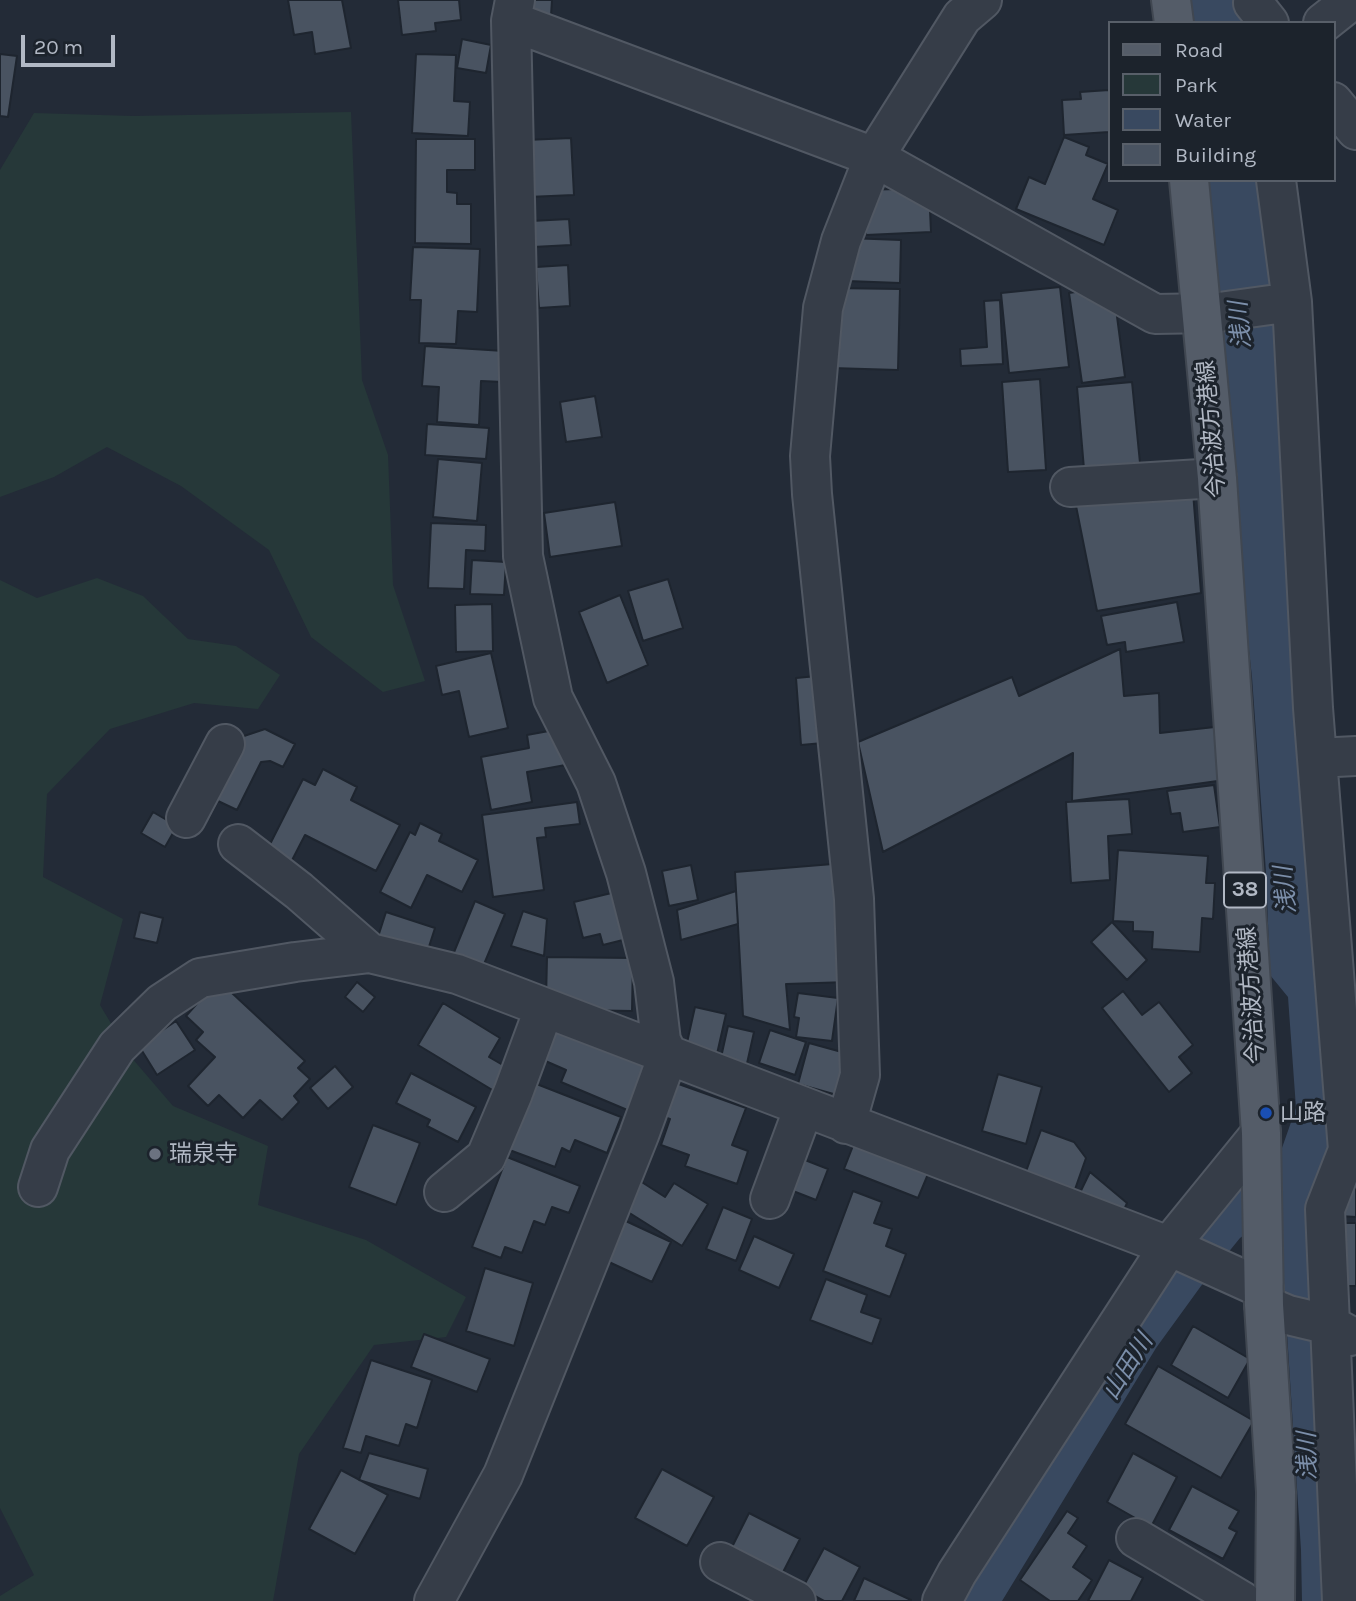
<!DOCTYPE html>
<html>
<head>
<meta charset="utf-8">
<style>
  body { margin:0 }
  #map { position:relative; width:1356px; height:1601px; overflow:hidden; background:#232b37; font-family:Karla,sans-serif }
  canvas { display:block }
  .legend { position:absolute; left:1108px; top:21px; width:228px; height:161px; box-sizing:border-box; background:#1c232c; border:2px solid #585f69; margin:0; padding:9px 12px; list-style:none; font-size:21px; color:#b1b8c4 }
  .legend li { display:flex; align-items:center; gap:14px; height:35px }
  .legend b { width:35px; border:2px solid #585f69 }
  .scale { position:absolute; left:21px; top:35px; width:94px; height:32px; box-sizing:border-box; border:4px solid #b1b8c4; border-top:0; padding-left:9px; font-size:21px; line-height:24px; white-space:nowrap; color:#b1b8c4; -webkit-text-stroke:5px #1c232c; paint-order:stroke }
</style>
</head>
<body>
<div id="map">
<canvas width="1356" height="1601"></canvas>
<ul class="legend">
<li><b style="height:9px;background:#545c68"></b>Road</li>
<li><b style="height:19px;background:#263839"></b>Park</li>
<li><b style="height:19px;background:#394960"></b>Water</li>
<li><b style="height:19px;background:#495361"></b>Building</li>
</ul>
<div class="scale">20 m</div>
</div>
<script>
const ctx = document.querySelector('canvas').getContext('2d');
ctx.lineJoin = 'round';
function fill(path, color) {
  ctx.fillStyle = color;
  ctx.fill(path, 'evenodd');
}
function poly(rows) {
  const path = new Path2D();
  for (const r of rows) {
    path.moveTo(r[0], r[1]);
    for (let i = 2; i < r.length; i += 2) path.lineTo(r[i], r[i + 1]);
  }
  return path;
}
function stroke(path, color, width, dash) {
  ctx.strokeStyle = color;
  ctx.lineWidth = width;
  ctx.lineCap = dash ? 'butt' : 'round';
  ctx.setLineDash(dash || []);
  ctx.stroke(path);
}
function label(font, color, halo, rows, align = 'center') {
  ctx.font = font + ' Karla,"Noto Sans JP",sans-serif';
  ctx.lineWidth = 6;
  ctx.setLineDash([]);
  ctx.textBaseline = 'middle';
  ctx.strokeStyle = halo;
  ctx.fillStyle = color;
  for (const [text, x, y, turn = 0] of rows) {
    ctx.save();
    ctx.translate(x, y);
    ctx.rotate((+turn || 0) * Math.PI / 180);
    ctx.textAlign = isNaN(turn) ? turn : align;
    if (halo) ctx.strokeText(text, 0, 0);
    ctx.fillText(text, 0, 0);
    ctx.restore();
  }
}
const green = poly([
  [351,112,362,380,388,455,393,585,425,681,383,692,311,637,269,550,181,486,107,447,54,477,0,497,0,170,34,113,133,116],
  [97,578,143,596,188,639,236,646,280,675,258,709,194,703,110,729,47,794,43,877,123,919,100,1005,131,1057,173,1106,268,1146,258,1205,366,1240,466,1297,446,1337,374,1345,299,1454,273,1601,0,1601,0,1596,34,1575,0,1508,0,580,37,598]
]);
const water = poly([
  [1191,0,1245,0,1247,23,1193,23],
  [1207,180,1261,180,1267,243,1333,1052,1335,1601,1302,1601,1301,1550,1279,1209,1240,1238,1201,1286,1156,1348,1002,1601,959,1601,974,1571,1223,1201,1276,1165,1296,1108,1288,997,1270,975,1266,872,1252,677,1241,578]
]);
const building = poly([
  [288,0,342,0,351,48,315,54,312,32,294,35,288,0],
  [398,0,459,0,461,20,435,23,436,31,402,35,398,0],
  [521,0,552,0,551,16,530,15,521,0],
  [462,39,491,45,486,73,457,68,462,39],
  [0,54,17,56,8,117,0,116,0,54],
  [416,54,456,55,454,101,470,102,468,136,412,133,416,54],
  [1109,90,1109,132,1064,135,1062,100,1081,99,1080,92,1109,90],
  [1064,137,1089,147,1086,155,1108,164,1093,199,1118,210,1104,245,1016,209,1029,177,1045,184,1064,137],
  [571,138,574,195,528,197,526,140,571,138],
  [416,139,475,139,475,170,447,170,447,192,457,193,457,204,471,204,471,244,415,243,416,139],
  [929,188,931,232,866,235,864,190,929,188],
  [569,219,571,245,533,247,531,221,569,219],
  [848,238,901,240,900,283,847,281,848,238],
  [413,247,480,249,477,312,458,311,456,344,419,343,421,300,410,300,413,247],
  [568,265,570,306,539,308,536,267,568,265],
  [1113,286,1125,377,1082,383,1069,293,1113,286],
  [1060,287,1069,367,1009,373,1001,293,1060,287],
  [833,288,900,289,898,370,831,368,833,288],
  [1000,300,1003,364,961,366,960,349,987,347,984,301,1000,300],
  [425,346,504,351,503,382,481,381,479,425,437,422,439,387,422,386,425,346],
  [1040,379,1046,470,1008,472,1002,382,1040,379],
  [1132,382,1140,463,1084,469,1077,387,1132,382],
  [595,396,602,437,566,442,560,402,595,396],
  [427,424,489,428,486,459,425,455,427,424],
  [438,459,482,463,477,521,433,517,438,459],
  [1193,492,1201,593,1097,611,1075,501,1193,492],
  [615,502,622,546,550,557,544,513,615,502],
  [431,523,486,525,485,551,466,550,464,589,428,588,431,523],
  [472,560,506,562,504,595,470,594,472,560],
  [668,579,683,628,643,641,628,591,668,579],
  [620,595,648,665,607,683,579,612,620,595],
  [1177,602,1184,642,1126,652,1125,642,1107,645,1101,616,1177,602],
  [492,604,493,651,456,652,455,605,492,604],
  [1120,649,1124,696,1159,693,1160,733,1224,726,1225,780,1072,801,1073,753,883,852,858,742,1012,677,1019,696,1120,649],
  [491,653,508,728,469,737,459,691,442,695,436,666,491,653],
  [828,675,834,742,801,745,796,678,828,675],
  [565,728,571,764,527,772,532,802,491,810,481,757,529,748,527,735,565,728],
  [265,729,295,744,283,767,270,761,261,762,237,810,218,801,208,819,195,812,244,736,265,729],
  [323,769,357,787,351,800,400,825,376,871,305,835,288,868,264,856,303,779,315,785,323,769],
  [1214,785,1220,827,1183,832,1180,813,1171,814,1167,791,1214,785],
  [1129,799,1132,834,1108,836,1110,880,1071,883,1066,802,1129,799],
  [577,802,580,824,545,828,546,837,537,838,544,890,493,897,482,815,577,802],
  [153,812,177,826,165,847,141,833,153,812],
  [420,823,442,834,439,841,478,860,462,892,427,875,411,908,380,892,410,832,415,835,420,823],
  [1118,850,1208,856,1206,883,1215,883,1213,919,1202,918,1200,952,1152,949,1153,932,1133,931,1133,922,1113,921,1118,850],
  [845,863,849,982,786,984,790,1030,743,1016,735,872,845,863],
  [691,865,698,900,669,906,662,871,691,865],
  [624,890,635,937,603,945,600,934,583,938,574,902,624,890],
  [736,891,738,924,681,940,677,910,736,891],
  [475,901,505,914,482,969,452,957,475,901],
  [523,911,547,919,544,956,511,946,523,911],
  [140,912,163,918,157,943,134,938,140,912],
  [386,912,435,928,426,956,377,940,386,912],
  [1112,922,1147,960,1127,980,1091,942,1112,922],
  [547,957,633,958,632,1011,574,1010,546,1000,547,957],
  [218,980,305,1061,298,1068,310,1079,294,1096,299,1102,282,1120,260,1100,243,1118,219,1095,208,1106,188,1086,215,1057,196,1040,203,1032,186,1016,218,980],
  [357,982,375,997,363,1012,345,997,357,982],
  [1123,991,1142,1015,1159,1002,1193,1045,1179,1057,1192,1073,1169,1092,1102,1008,1123,991],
  [798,993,838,998,832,1041,796,1037,799,1018,794,1017,798,993],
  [443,1003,500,1038,489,1057,508,1068,494,1091,418,1045,443,1003],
  [695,1007,726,1014,717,1054,686,1047,695,1007],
  [550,1019,654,1063,632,1112,561,1082,566,1070,534,1056,550,1019],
  [176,1021,195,1050,157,1075,139,1046,176,1021],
  [728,1026,754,1032,746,1068,720,1062,728,1026],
  [770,1030,806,1042,795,1075,759,1063,770,1030],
  [809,1043,849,1054,837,1095,798,1084,809,1043],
  [335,1066,353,1087,328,1109,310,1088,335,1066],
  [411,1073,476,1107,458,1142,427,1126,430,1120,396,1103,411,1073],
  [998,1074,1042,1087,1026,1144,982,1131,998,1074],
  [529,1081,621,1117,607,1153,575,1140,570,1152,562,1148,555,1167,504,1148,529,1081],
  [673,1082,746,1108,732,1145,748,1151,737,1184,685,1166,689,1155,661,1145,670,1119,661,1116,673,1082],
  [373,1125,420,1143,396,1205,349,1187,373,1125],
  [1041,1130,1074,1142,1086,1158,1073,1195,1024,1177,1041,1130],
  [856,1138,931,1167,918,1198,844,1169,856,1138],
  [507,1157,580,1186,569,1213,552,1207,545,1225,534,1221,522,1253,505,1247,501,1258,472,1247,507,1157],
  [805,1160,828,1169,816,1200,793,1191,805,1160],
  [1090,1172,1127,1203,1120,1219,1075,1203,1090,1172],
  [1356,1178,1356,1217,1339,1216,1356,1178],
  [637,1179,665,1197,674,1183,708,1204,682,1246,620,1207,637,1179],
  [853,1191,882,1202,874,1223,892,1229,886,1246,906,1254,890,1297,823,1271,853,1191],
  [723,1207,752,1219,736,1261,706,1249,723,1207],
  [615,1216,671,1242,652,1282,596,1256,615,1216],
  [1336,1223,1356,1223,1356,1286,1336,1286,1336,1223],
  [754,1236,794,1254,779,1288,739,1270,754,1236],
  [485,1268,533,1283,514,1346,466,1331,485,1268],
  [826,1279,867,1295,861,1312,881,1319,872,1344,810,1320,826,1279],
  [1193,1326,1250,1359,1228,1398,1171,1365,1193,1326],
  [424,1334,490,1359,477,1392,411,1367,424,1334],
  [371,1360,432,1380,417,1428,406,1424,399,1446,366,1436,361,1453,343,1448,371,1360],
  [1158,1366,1254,1421,1221,1478,1125,1424,1158,1366],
  [369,1453,428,1469,420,1499,359,1480,369,1453],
  [1133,1453,1177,1477,1151,1527,1107,1502,1133,1453],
  [662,1469,714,1497,687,1546,635,1518,662,1469],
  [341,1470,388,1495,355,1554,309,1529,341,1470],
  [1192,1486,1239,1511,1229,1528,1237,1532,1223,1559,1169,1530,1192,1486],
  [1067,1511,1078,1518,1068,1533,1087,1546,1073,1567,1092,1580,1078,1601,1050,1601,1020,1580,1067,1511],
  [749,1513,800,1539,779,1580,728,1555,749,1513],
  [824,1548,860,1567,842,1601,824,1601,802,1589,824,1548],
  [1109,1560,1143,1578,1131,1601,1088,1601,1109,1560],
  [864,1578,911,1600,910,1601,854,1601,864,1578]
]);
const street = poly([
  [1253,3,1269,23],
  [511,21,874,157,1155,314,1212,313,1292,302],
  [1323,23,1352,0],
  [1333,102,1356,130],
  [1276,180,1292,302,1313,708,1348,1150,1325,1209,1342,1601],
  [1070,487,1217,478],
  [1317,758,1356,756],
  [186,818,225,744],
  [238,844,299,891,370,953,457,974,1171,1247,1264,1289],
  [846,1124,860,1075,854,899,812,494,810,456,823,308,841,241,874,157,962,17,982,0],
  [38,1187,50,1150,117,1047,162,1003,200,978,295,962,370,953],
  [444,1192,486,1157,513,1093,544,1009],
  [770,1199,804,1107],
  [1264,1305,1288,1315,1330,1325,1350,1336],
  [1136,1538,1242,1601],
  [720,1562,796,1601],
  [434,1601,503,1475,639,1135,668,1055,661,1041,654,982,626,873,596,783,553,698,523,556,511,21,515,0],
  [942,1601,957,1573,1169,1246,1261,1133]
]);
const primary = poly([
  [1171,0,1174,23],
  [1189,180,1217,478,1261,1133,1264,1305,1276,1492,1275,1601]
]);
const markers = [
  [1266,1113,7,"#1a4fb4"],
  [155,1154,7,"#6b7280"]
];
const shields = [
  [1245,890,42]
];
const shieldNames = [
  ["38",1245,890]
];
const streetNames = [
  ["今治波方港線",1212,429,-95],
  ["今治波方港線",1252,995,-94]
];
const poiNames = [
  ["山路",1280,1113],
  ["瑞泉寺",169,1154]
];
const waterNames = [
  ["浅川",1241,325,-95],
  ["浅川",1286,890,-95],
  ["山田川",1128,1367,-58],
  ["浅川",1308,1456,-91]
];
fill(green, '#263839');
fill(water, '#394960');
fill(building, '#495361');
stroke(building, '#1e252f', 2);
stroke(street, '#515863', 42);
stroke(primary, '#404751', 42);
stroke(street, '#363d48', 38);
stroke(primary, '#545c68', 38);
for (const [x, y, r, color] of markers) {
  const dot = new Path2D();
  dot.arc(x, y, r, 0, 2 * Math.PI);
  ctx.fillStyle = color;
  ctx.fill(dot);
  stroke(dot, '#1c232c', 2.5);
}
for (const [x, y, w] of shields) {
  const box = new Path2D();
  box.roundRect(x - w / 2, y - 17.5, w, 35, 5);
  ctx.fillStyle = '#1c232c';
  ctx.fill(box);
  stroke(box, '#b1b8c4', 2);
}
label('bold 21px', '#b1b8c4', null, shieldNames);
label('23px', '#b1b8c4', '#1c232c', streetNames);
label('23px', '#b1b8c4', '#1c232c', poiNames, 'left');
label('italic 24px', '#7c8faa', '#1c232c', waterNames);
</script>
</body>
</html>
